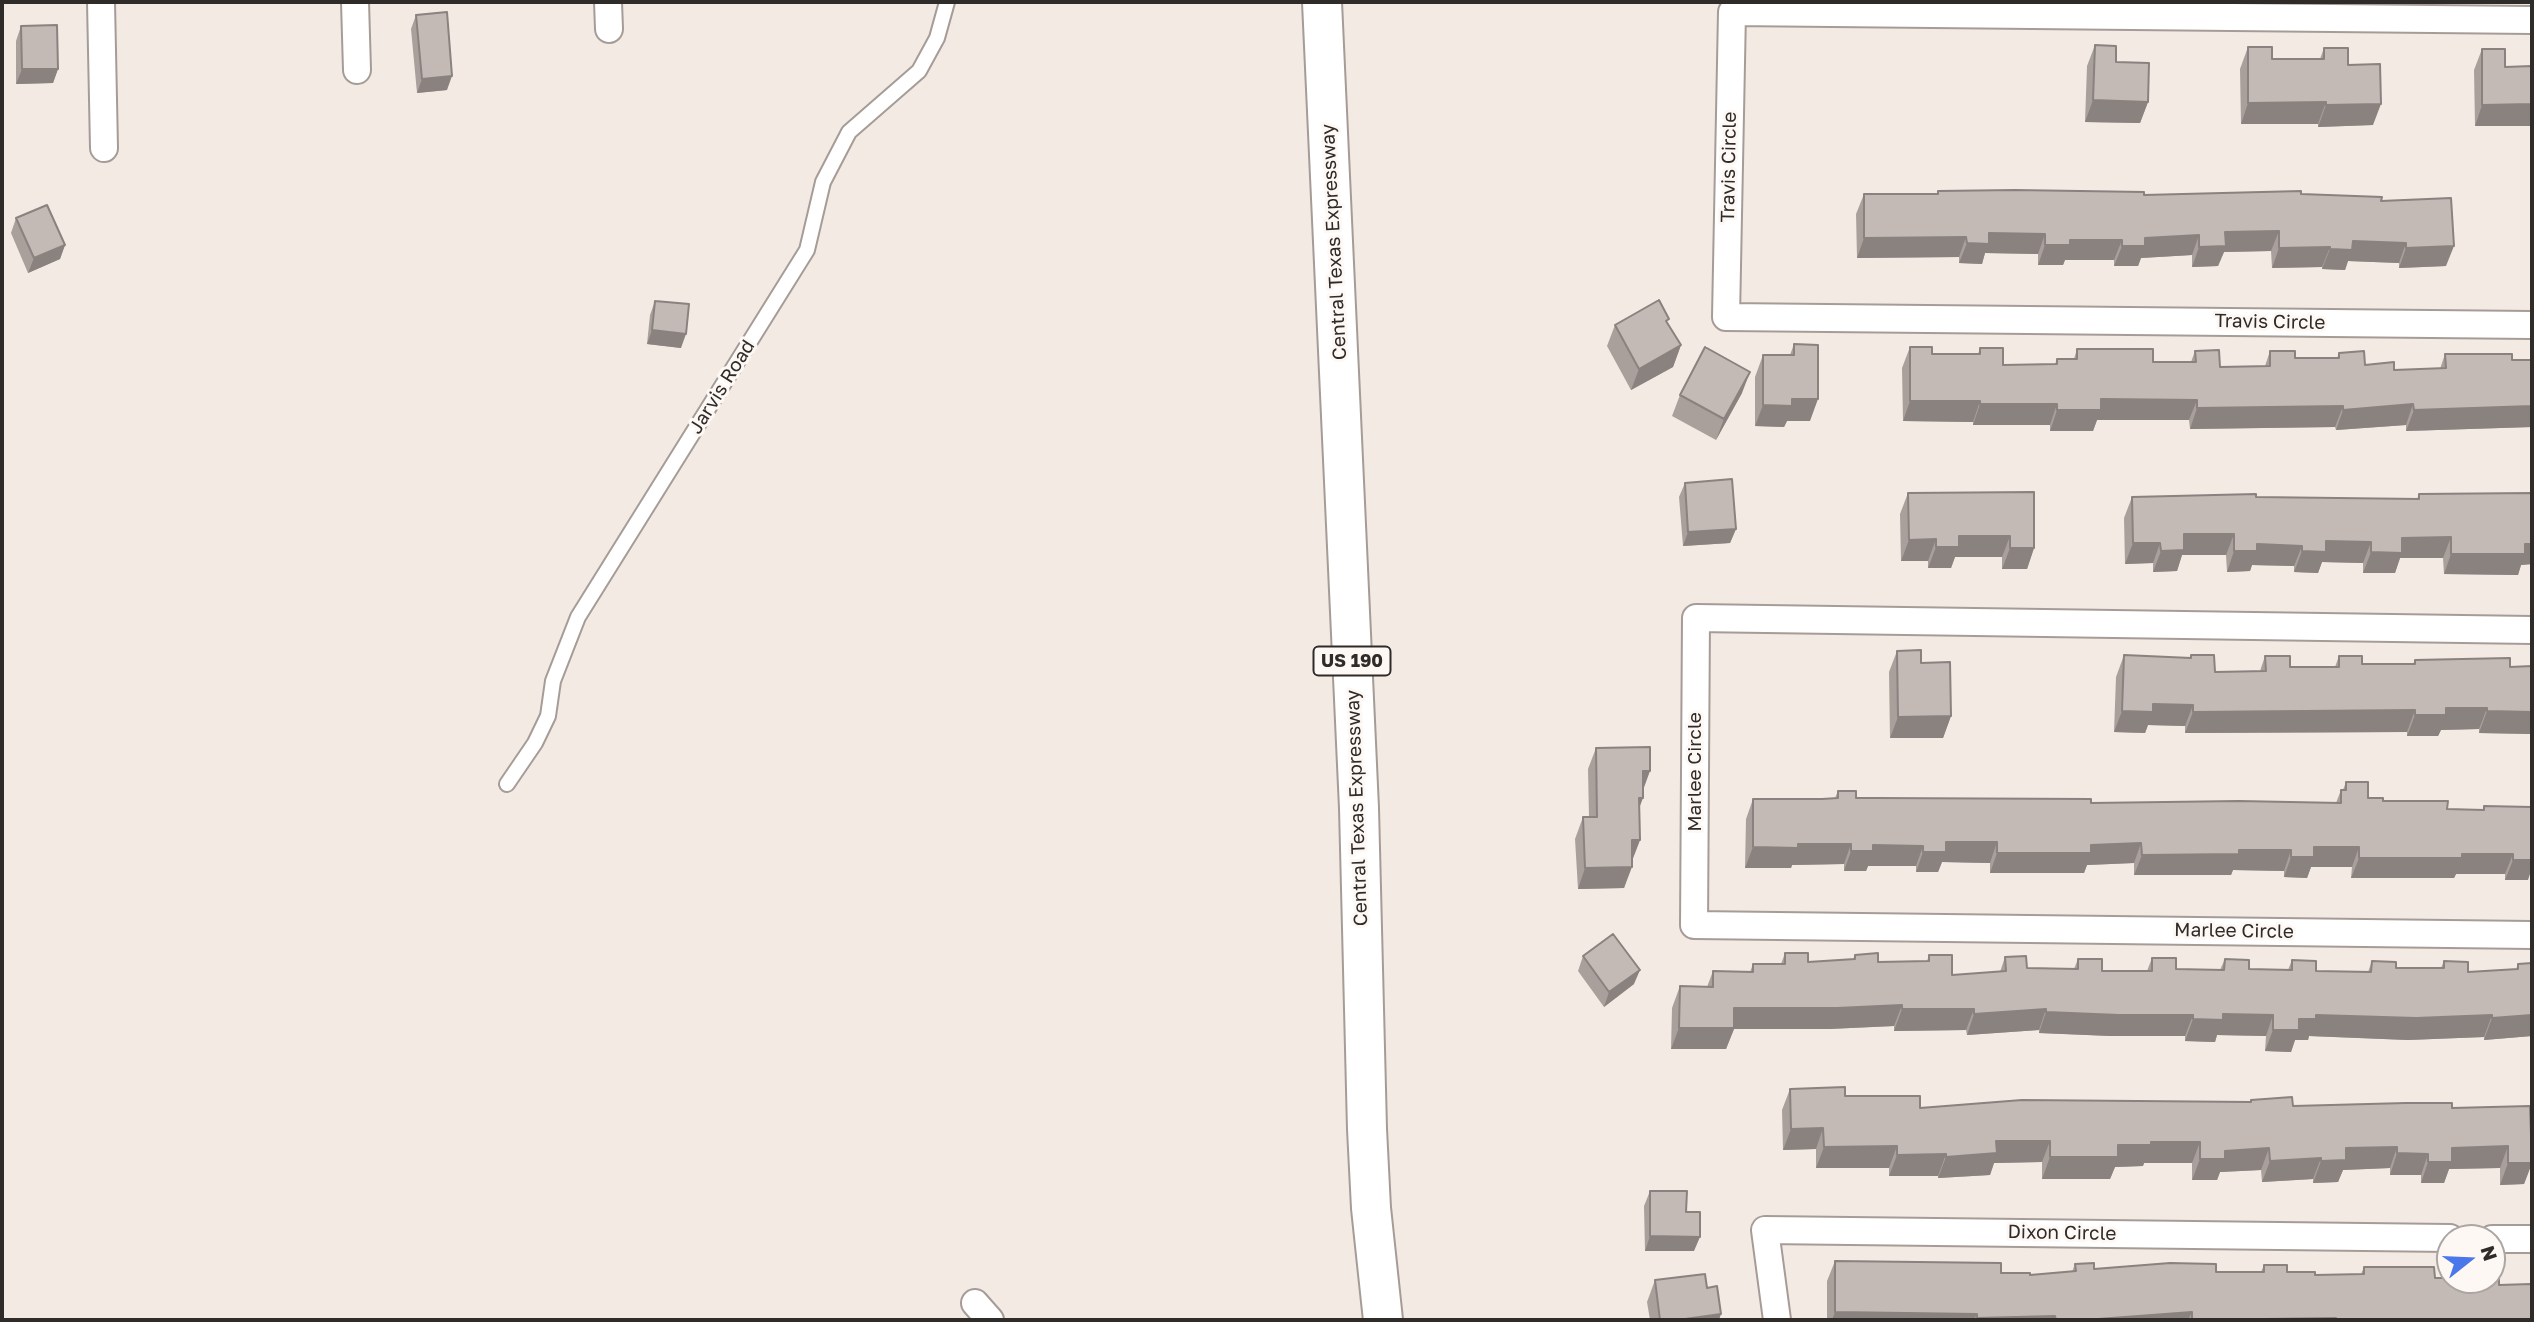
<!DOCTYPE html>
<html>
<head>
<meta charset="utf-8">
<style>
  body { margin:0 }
  #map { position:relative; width:2534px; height:1322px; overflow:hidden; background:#f4eae4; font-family:"Golos Text",sans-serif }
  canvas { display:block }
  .frame { position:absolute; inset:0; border:4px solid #2f2b29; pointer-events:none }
  .north { position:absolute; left:2436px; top:1224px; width:70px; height:70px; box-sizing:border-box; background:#fef8f5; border:2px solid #aba6a3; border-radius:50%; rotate:72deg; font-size:19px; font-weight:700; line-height:28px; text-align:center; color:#2f2b29 }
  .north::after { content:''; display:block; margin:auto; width:24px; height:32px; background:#4a77ea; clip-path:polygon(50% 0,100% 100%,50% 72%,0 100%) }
</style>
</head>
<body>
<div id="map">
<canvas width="2534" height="1322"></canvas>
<div class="frame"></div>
<div class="north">N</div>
</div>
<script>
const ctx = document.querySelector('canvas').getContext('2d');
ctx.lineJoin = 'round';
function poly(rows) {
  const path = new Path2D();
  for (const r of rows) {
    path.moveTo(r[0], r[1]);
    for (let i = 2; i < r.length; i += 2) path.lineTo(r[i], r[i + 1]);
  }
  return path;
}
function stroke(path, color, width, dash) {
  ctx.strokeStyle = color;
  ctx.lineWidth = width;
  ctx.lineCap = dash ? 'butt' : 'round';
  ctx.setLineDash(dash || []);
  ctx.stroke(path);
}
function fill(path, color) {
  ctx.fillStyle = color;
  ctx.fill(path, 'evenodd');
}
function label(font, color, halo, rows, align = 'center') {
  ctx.font = font + ' "Golos Text",sans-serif';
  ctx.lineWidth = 6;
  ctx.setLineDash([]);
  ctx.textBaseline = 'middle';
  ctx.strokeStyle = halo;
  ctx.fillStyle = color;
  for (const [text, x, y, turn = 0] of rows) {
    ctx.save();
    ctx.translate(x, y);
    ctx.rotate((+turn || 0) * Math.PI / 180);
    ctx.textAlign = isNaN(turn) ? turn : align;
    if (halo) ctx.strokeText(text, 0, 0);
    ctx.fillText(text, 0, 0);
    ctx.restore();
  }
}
const lane = poly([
  [507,784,535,743,548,716,553,681,578,617,807,250,823,182,849,132,919,71,937,38,947,2]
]);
const street = poly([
  [101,2,104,148],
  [355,2,357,70],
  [608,2,609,29],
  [2532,20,1732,12,1726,317,2532,325],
  [2532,630,1696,618,1694,925,2532,935],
  [2492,1239,2532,1239],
  [975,1303,990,1320],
  [1777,1320,1765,1230,2450,1238]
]);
const highway = poly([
  [1322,2,1359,808,1367,1129,1371,1208,1383,1320]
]);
const wall = poly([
  [416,15,447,90,417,93,411,29],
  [21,26,58,69,53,83,16,84,16,41],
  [2095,45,2116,62,2148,102,2140,123,2085,122,2087,66],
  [2248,47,2272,59,2320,59,2324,48,2348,65,2373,125,2318,127,2318,124,2241,124,2240,69],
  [2482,49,2505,67,2531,123,2530,126,2475,126,2474,70],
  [1938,191,2144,195,2301,194,2381,201,2446,266,2399,268,2399,263,2348,261,2345,270,2322,269,2322,267,2272,268,2271,251,2224,252,2218,266,2192,267,2192,255,2141,258,2138,266,2114,266,2114,260,2065,260,2063,265,2038,265,2038,254,1985,253,1982,264,1959,263,1959,257,1857,258,1856,214,1864,194,1937,194],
  [16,218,65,245,60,259,28,273,11,233],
  [655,301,681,348,647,344,650,315],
  [1615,325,1681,345,1673,367,1631,390,1607,346],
  [1794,344,1810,421,1787,421,1784,427,1755,426,1755,377,1763,355,1790,355],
  [1910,347,1932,354,1978,354,1980,348,2003,365,2055,364,2057,359,2074,359,2077,349,2153,362,2191,362,2195,351,2220,367,2265,366,2270,351,2295,358,2337,358,2339,353,2365,365,2394,370,2440,369,2445,354,2512,360,2532,360,2532,427,2406,431,2406,425,2336,430,2335,427,2190,429,2189,420,2097,420,2093,431,2050,431,2050,425,1973,425,1973,422,1903,421,1902,368],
  [1742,393,1716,440,1672,416,1680,395],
  [1685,483,1736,529,1730,543,1683,546,1679,497],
  [1908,493,2034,548,2027,569,2002,569,2002,557,1955,557,1951,568,1928,568,1928,561,1901,561,1900,514],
  [2532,493,2532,564,2521,565,2518,575,2444,574,2443,558,2400,558,2395,573,2363,573,2363,563,2322,562,2318,573,2294,572,2294,566,2252,565,2250,571,2227,572,2226,555,2182,555,2177,571,2153,572,2153,563,2125,564,2124,518,2132,497,2256,497,2417,499,2419,494],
  [1897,651,1921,663,1951,716,1943,738,1890,738,1889,672],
  [2124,655,2190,658,2191,655,2215,672,2260,671,2265,656,2290,667,2335,667,2339,656,2362,664,2413,664,2415,660,2510,667,2532,666,2532,734,2479,733,2479,729,2441,730,2438,736,2407,736,2407,732,2185,733,2185,726,2148,725,2145,733,2114,732,2116,677],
  [1596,748,1643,791,1639,810,1640,840,1632,860,1624,888,1578,889,1575,839,1583,817,1589,817,1588,769],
  [2346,782,2368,798,2383,801,2447,809,2483,810,2484,806,2528,880,2505,880,2505,874,2456,874,2454,878,2351,878,2352,867,2311,867,2307,878,2284,877,2284,871,2233,870,2231,875,2134,875,2134,863,2087,865,2084,873,1990,873,1990,863,1942,862,1938,872,1916,872,1916,866,1868,866,1866,871,1844,871,1844,864,1792,865,1791,868,1745,868,1746,819,1753,799,1822,799,1835,798,1838,791,1856,798,2091,803,2336,803,2341,790,2343,790],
  [1785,953,1808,962,1853,959,1855,955,1878,962,1927,961,1929,955,1952,975,2000,972,2005,957,2027,968,2074,969,2078,959,2102,971,2147,971,2152,958,2176,969,2220,970,2225,959,2249,969,2288,970,2292,960,2316,971,2368,972,2372,961,2396,968,2441,968,2444,961,2468,972,2516,969,2518,964,2532,963,2532,1036,2484,1040,2484,1037,2408,1040,2309,1036,2308,1040,2295,1040,2291,1052,2265,1051,2266,1036,2217,1035,2215,1042,2185,1041,2185,1036,2111,1036,2039,1033,2039,1030,1967,1035,1966,1030,1894,1031,1894,1026,1829,1029,1734,1029,1726,1049,1671,1049,1672,1008,1680,986,1707,987,1713,971,1750,972,1753,964,1781,964],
  [1583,956,1634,984,1604,1007,1578,971],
  [1790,1089,1920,1108,2250,1102,2251,1100,2293,1106,2452,1108,2532,1163,2524,1184,2500,1185,2500,1168,2449,1169,2444,1183,2421,1183,2421,1175,2390,1175,2390,1168,2343,1170,2338,1182,2313,1183,2313,1179,2262,1182,2261,1170,2220,1172,2217,1180,2192,1180,2192,1163,2144,1163,2143,1166,2115,1167,2110,1179,2042,1179,2042,1162,1994,1163,1990,1175,1938,1178,1938,1176,1889,1176,1889,1168,1816,1168,1816,1149,1783,1150,1782,1110],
  [1650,1191,1686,1212,1694,1251,1645,1251,1644,1206],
  [1835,1261,2030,1275,2072,1272,2075,1264,2094,1269,2261,1272,2264,1265,2287,1272,2315,1275,2361,1274,2364,1267,2435,1278,2499,1285,2532,1320,1827,1320,1827,1281],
  [1655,1280,1707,1288,1719,1320,1650,1320,1647,1302]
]);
const shadedWall = poly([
  [22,69,58,69,53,83,16,84],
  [452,76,447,90,417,93,422,79],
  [2093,100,2148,102,2140,123,2085,122],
  [2326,102,2318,124,2241,124,2248,103],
  [2381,104,2373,125,2318,127,2326,105],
  [2532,104,2532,123,2531,123,2530,126,2475,126,2482,105],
  [2279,231,2271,251,2224,252,2218,266,2192,267,2199,247,2225,232],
  [1989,233,2045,234,2038,254,1985,253,1982,264,1959,263,1967,243],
  [2199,235,2192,255,2141,258,2138,266,2114,266,2122,246,2145,238],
  [1966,237,1959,257,1857,258,1864,238],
  [2070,240,2122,240,2114,260,2065,260,2063,265,2038,265,2045,245],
  [2353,241,2406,243,2399,263,2348,261,2345,270,2322,269,2330,249],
  [65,245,60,259,28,273,34,258],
  [2454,246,2446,266,2399,268,2406,248],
  [2330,247,2322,267,2272,268,2279,248],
  [652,330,686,334,681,348,647,344],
  [1681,345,1673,367,1631,390,1639,369],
  [1750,372,1742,393,1716,440,1724,419],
  [1792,399,1818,399,1810,421,1787,421,1784,427,1755,426,1763,405],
  [2101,399,2197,400,2189,420,2097,420,2093,431,2050,431,2057,410],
  [1910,401,1980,401,1973,422,1903,421],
  [1980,404,2057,404,2050,425,1973,425],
  [2413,404,2406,425,2336,430,2343,410],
  [2343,406,2335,427,2190,429,2197,408],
  [2532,406,2532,427,2406,431,2414,410],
  [1736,529,1730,543,1683,546,1688,532],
  [2184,534,2234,534,2226,555,2182,555,2177,571,2153,572,2161,551],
  [1959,536,2010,536,2002,557,1955,557,1951,568,1928,568,1936,547],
  [2451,537,2443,558,2400,558,2395,573,2363,573,2371,552,2402,538],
  [1936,539,1928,561,1901,561,1909,540],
  [2326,541,2371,542,2363,563,2322,562,2318,573,2294,572,2302,551],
  [2133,543,2160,543,2153,563,2125,564],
  [2257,544,2302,546,2294,566,2252,565,2250,571,2227,572,2234,551],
  [2525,544,2532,544,2532,564,2521,565,2518,575,2444,574,2451,554],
  [2010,548,2034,548,2027,569,2002,569],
  [2153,704,2193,705,2185,726,2148,725,2145,733,2114,732,2122,711],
  [2446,708,2487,708,2479,729,2441,730,2438,736,2407,736,2415,715],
  [2415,710,2407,732,2185,733,2193,712],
  [2487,711,2532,712,2532,734,2479,733],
  [1951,716,1943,738,1890,738,1898,717],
  [1643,771,1650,771,1642,793],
  [1639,798,1643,798,1635,819],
  [1632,840,1640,840,1632,861],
  [1946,842,1997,842,1990,863,1942,862,1938,872,1916,872,1923,852],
  [2141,843,2134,863,2087,865,2084,873,1990,873,1997,853,2091,845],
  [1798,844,1851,844,1844,864,1792,865,1791,868,1745,868,1753,847],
  [1873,845,1923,846,1916,866,1868,866,1866,871,1844,871,1851,851],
  [2314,847,2359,847,2352,867,2311,867,2307,878,2284,877,2291,857],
  [2239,850,2291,850,2284,871,2233,870,2231,875,2134,875,2142,855],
  [2462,854,2513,854,2505,874,2456,874,2454,878,2351,878,2359,858],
  [2513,860,2532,860,2532,868,2528,880,2505,880],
  [1632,867,1624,888,1578,889,1585,868],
  [1640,970,1634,984,1604,1007,1609,992],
  [1902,1005,1894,1026,1829,1029,1734,1029,1726,1049,1671,1049,1679,1028,1734,1008],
  [1902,1009,1974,1009,1966,1030,1894,1031],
  [2046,1009,2039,1030,1967,1035,1974,1014],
  [2046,1012,2193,1015,2185,1036,2111,1036,2039,1033],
  [2223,1014,2273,1015,2266,1036,2217,1035,2215,1042,2185,1041,2193,1019],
  [2316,1015,2492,1015,2484,1037,2408,1040,2309,1036,2308,1040,2295,1040,2291,1052,2265,1051,2273,1030,2299,1019],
  [2532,1015,2532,1036,2484,1040,2492,1018],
  [1823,1128,1816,1149,1783,1150,1791,1129],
  [1996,1141,2050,1141,2042,1162,1994,1163,1990,1175,1938,1178,1946,1157],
  [2151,1142,2200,1142,2192,1163,2144,1163,2143,1166,2115,1167,2110,1179,2042,1179,2050,1157,2118,1145],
  [1897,1146,1889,1168,1816,1168,1824,1147],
  [2508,1146,2500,1168,2449,1169,2444,1183,2421,1183,2428,1162,2452,1148],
  [2397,1147,2390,1168,2343,1170,2338,1182,2313,1183,2321,1161,2346,1148],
  [2269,1148,2261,1170,2220,1172,2217,1180,2192,1180,2200,1159,2225,1151],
  [2397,1153,2428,1154,2421,1175,2390,1175],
  [1946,1154,1938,1176,1889,1176,1897,1155],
  [2321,1158,2313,1179,2262,1182,2270,1161],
  [2508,1163,2532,1163,2524,1184,2500,1185],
  [1650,1236,1700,1237,1694,1251,1645,1251],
  [1835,1312,1977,1314,1974,1320,1832,1320],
  [2192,1312,2188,1320,2098,1320,2098,1319],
  [1721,1314,1719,1320,1678,1320],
  [2055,1316,2054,1320,1976,1320,1977,1318],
  [2336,1318,2335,1320,2245,1320]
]);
const building = poly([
  [447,12,452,76,422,79,416,15,447,12],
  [57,25,58,69,22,69,21,26,57,25],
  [2095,45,2116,46,2116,62,2149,63,2148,102,2093,100,2095,45],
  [2248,47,2272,47,2272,59,2324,59,2324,48,2348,48,2348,65,2380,64,2381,104,2326,105,2326,102,2248,103,2248,47],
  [2482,49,2505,49,2505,67,2532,66,2532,104,2482,105,2482,49],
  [2015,190,2144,192,2144,195,2301,191,2301,194,2382,197,2381,201,2451,198,2454,246,2406,248,2406,243,2353,241,2352,250,2330,249,2330,247,2279,248,2279,231,2225,232,2226,246,2199,247,2199,235,2145,238,2145,246,2122,246,2122,240,2070,240,2070,245,2045,245,2045,234,1989,233,1989,244,1967,243,1966,237,1864,238,1864,194,1938,194,1938,191,2015,190],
  [47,205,65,245,34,258,16,218,47,205],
  [1659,300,1669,319,1666,321,1681,345,1639,369,1615,325,1659,300],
  [655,301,689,304,686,334,652,330,655,301],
  [1794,344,1818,345,1818,399,1792,399,1792,406,1763,405,1763,355,1794,355,1794,344],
  [1705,347,1750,372,1724,419,1680,395,1705,347],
  [1910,347,1932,347,1932,354,1980,354,1980,348,2003,348,2003,365,2057,364,2057,359,2077,359,2077,349,2153,349,2153,362,2196,362,2195,351,2219,350,2220,367,2270,366,2270,351,2295,351,2295,358,2339,358,2339,353,2364,351,2365,365,2394,362,2394,370,2446,368,2445,354,2512,354,2512,360,2532,360,2532,406,2414,410,2413,404,2343,410,2343,406,2197,408,2197,400,2101,399,2101,410,2057,410,2057,404,1980,404,1980,401,1910,401,1910,347],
  [1732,479,1736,529,1688,532,1685,483,1732,479],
  [2034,492,2034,548,2010,548,2010,536,1959,536,1959,547,1936,547,1936,539,1909,540,1908,493,2034,492],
  [2532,493,2532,544,2525,544,2525,554,2451,554,2451,537,2402,538,2402,553,2371,552,2371,542,2326,541,2326,552,2302,551,2302,546,2257,544,2257,551,2234,551,2234,534,2184,534,2184,550,2161,551,2160,543,2133,543,2132,497,2256,494,2256,497,2419,499,2419,494,2532,493],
  [1921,650,1921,663,1950,662,1951,716,1898,717,1897,651,1921,650],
  [2124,655,2191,658,2191,655,2214,655,2215,672,2266,671,2265,656,2290,656,2290,667,2339,667,2339,656,2362,656,2362,664,2415,664,2415,660,2510,658,2510,667,2532,666,2532,712,2487,711,2487,708,2446,708,2446,715,2415,715,2415,710,2193,712,2193,705,2153,704,2153,712,2122,711,2124,655],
  [1650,747,1650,771,1643,771,1643,798,1639,798,1640,840,1632,840,1632,867,1585,868,1583,817,1597,817,1596,748,1650,747],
  [2346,782,2368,782,2368,798,2383,798,2383,801,2448,801,2447,809,2484,810,2484,806,2532,807,2532,860,2513,860,2513,854,2462,854,2462,858,2359,858,2359,847,2314,847,2314,857,2291,857,2291,850,2239,850,2239,854,2142,855,2141,843,2091,845,2091,853,1997,853,1997,842,1946,842,1946,852,1923,852,1923,846,1873,845,1873,851,1851,851,1851,844,1798,844,1798,848,1753,847,1753,799,1822,799,1838,798,1838,791,1856,791,1856,798,1873,798,2091,799,2091,803,2239,801,2341,803,2341,790,2346,790,2346,782],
  [1613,934,1640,970,1609,992,1583,956,1613,934],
  [1785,953,1808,953,1808,962,1855,959,1855,955,1878,953,1878,962,1929,961,1929,955,1952,955,1952,975,2006,971,2005,957,2026,956,2027,968,2078,969,2078,959,2102,959,2102,971,2152,971,2152,958,2176,958,2176,969,2224,970,2225,959,2249,960,2249,969,2292,970,2292,960,2316,961,2316,971,2371,972,2372,961,2396,962,2396,968,2444,968,2444,961,2468,962,2468,972,2518,969,2518,964,2532,963,2532,1015,2492,1018,2492,1015,2416,1018,2316,1015,2316,1019,2299,1019,2299,1030,2273,1030,2273,1015,2223,1014,2223,1020,2193,1019,2193,1015,2119,1015,2046,1012,2046,1009,1974,1014,1974,1009,1902,1009,1902,1005,1837,1008,1734,1008,1734,1028,1679,1028,1680,986,1713,987,1713,971,1753,972,1753,964,1785,964,1785,953],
  [1845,1087,1845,1096,1920,1096,1920,1108,2022,1100,2251,1102,2251,1100,2292,1097,2293,1106,2406,1103,2452,1103,2452,1108,2530,1106,2532,1163,2508,1163,2508,1146,2452,1148,2452,1162,2428,1162,2428,1154,2397,1153,2397,1147,2346,1148,2346,1160,2321,1161,2321,1158,2270,1161,2269,1148,2225,1151,2225,1159,2200,1159,2200,1142,2151,1142,2151,1145,2118,1145,2118,1157,2050,1157,2050,1141,1996,1141,1997,1153,1946,1157,1946,1154,1897,1155,1897,1146,1824,1147,1823,1128,1791,1129,1790,1089,1845,1087],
  [1650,1191,1687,1191,1686,1212,1700,1212,1700,1237,1650,1236,1650,1191],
  [1835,1261,2001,1263,2001,1273,2030,1273,2030,1275,2076,1271,2075,1264,2094,1263,2094,1269,2170,1263,2216,1264,2216,1272,2264,1272,2264,1265,2287,1265,2287,1272,2315,1272,2315,1275,2364,1274,2364,1267,2434,1267,2435,1278,2450,1278,2450,1280,2492,1280,2492,1268,2499,1268,2499,1285,2531,1284,2532,1320,2336,1320,2336,1318,2192,1320,2192,1312,2098,1319,2098,1320,2056,1320,2055,1316,1977,1318,1977,1314,1835,1312,1835,1261],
  [1705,1274,1707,1288,1717,1286,1721,1314,1678,1320,1660,1320,1655,1280,1705,1274]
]);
const shields = [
  [1352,661,77]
];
const shieldNames = [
  ["US 190",1352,661]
];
const streetNames = [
  ["Travis Circle",1729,167,-89],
  ["Central Texas Expressway",1334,242,-93],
  ["Travis Circle",2270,322,1],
  ["Jarvis Road",722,387,-58],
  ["Marlee Circle",1695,772,-90],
  ["Central Texas Expressway",1357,808,-92],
  ["Marlee Circle",2234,931,1],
  ["Dixon Circle",2062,1233,1]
];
stroke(lane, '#a69c97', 18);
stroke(street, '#a69c97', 30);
stroke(highway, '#a69c97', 42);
stroke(lane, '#fff', 14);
stroke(street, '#fff', 26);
stroke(highway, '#fff', 38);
fill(wall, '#a9a09c');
fill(shadedWall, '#89827f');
fill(building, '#c4bab5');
stroke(building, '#89827f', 2);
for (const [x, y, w] of shields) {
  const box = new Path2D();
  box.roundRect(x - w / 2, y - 14.5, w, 29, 5);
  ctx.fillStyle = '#fef8f5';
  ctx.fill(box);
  stroke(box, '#2f2b29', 2);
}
label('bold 18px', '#2f2b29', null, shieldNames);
label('19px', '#2f2b29', '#fef8f5', streetNames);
</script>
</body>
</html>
